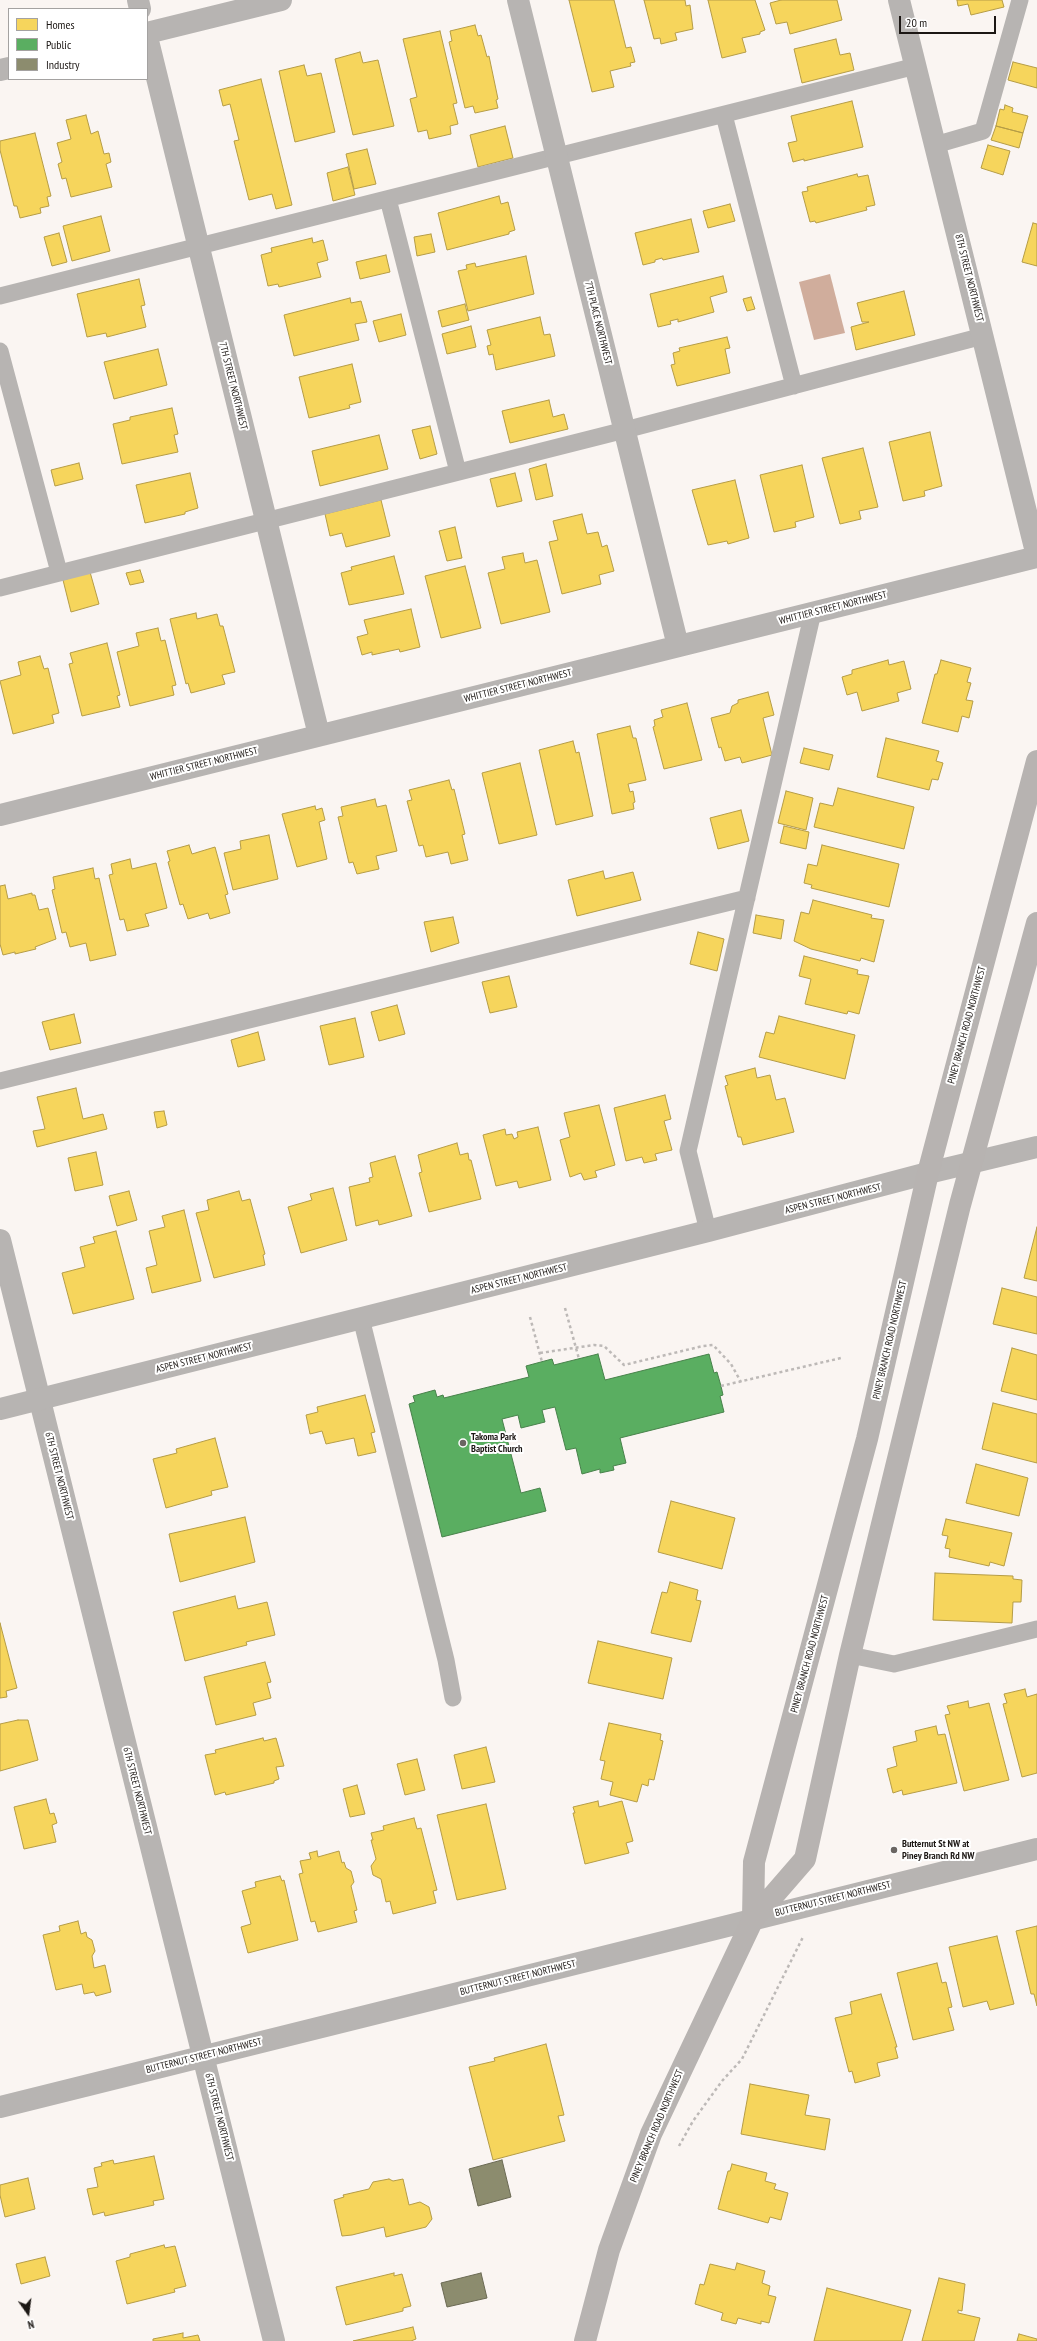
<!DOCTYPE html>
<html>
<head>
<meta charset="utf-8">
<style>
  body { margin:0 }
  #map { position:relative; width:1037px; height:2341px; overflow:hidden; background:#faf5f2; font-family:"PT Sans Narrow",sans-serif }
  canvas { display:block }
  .legend { position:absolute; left:8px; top:8px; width:140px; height:72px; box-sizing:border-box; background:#fff; border:1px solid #a4a2a1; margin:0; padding:5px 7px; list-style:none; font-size:12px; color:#1c1714 }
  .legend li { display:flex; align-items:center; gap:8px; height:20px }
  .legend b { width:20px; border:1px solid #a4a2a1 }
  .north { position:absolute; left:8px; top:2293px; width:40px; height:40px; -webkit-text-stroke:3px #fff; paint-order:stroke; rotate:166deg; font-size:11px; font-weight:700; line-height:16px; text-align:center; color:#1c1714 }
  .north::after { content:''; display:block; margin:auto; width:14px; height:18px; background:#1c1714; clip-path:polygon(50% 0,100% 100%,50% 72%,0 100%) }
  .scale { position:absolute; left:899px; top:16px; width:97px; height:18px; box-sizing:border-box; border:2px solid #1c1714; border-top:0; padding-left:5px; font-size:12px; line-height:14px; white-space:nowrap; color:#1c1714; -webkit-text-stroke:3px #fff; paint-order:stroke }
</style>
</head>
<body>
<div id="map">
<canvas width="1037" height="2341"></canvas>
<ul class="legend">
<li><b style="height:11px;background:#f6d55c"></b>Homes</li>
<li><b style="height:11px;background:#5aae61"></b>Public</li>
<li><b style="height:11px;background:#8c8c6e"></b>Industry</li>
</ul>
<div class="north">N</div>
<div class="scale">20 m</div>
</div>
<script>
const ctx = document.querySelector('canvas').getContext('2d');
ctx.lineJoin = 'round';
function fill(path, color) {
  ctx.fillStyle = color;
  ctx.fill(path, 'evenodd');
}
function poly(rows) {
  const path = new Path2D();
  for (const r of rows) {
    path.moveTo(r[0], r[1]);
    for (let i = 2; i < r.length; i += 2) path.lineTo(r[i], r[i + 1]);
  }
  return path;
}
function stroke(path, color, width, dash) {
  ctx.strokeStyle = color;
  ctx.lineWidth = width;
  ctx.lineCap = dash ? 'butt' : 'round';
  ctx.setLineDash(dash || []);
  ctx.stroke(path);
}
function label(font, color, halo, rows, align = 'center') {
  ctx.font = font + ' "PT Sans Narrow",sans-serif';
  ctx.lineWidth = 4;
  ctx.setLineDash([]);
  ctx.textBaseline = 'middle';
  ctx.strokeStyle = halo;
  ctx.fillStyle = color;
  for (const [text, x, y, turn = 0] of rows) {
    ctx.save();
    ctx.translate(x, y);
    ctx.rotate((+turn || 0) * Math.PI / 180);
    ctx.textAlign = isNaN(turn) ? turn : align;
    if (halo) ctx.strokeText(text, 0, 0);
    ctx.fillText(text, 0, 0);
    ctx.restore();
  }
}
const water = poly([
  [830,274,845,333,814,340,799,282]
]);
const homes = poly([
  [569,0,614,0,626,48,631,47,635,62,630,63,631,66,610,71,614,87,592,92,569,0],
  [644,0,685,0,686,6,690,5,693,29,675,33,677,40,661,44,660,38,654,39,644,0],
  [708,0,755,0,765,30,760,32,760,34,742,38,746,52,722,58,708,0],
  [781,0,837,0,842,20,790,34,787,22,776,24,770,3,781,0],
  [957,0,1002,0,1004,7,971,15,968,4,958,6,957,0],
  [475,25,478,36,481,35,487,57,489,56,498,99,496,100,498,108,475,113,473,106,465,108,449,42,452,41,450,31,475,25],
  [440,31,457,103,453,104,458,124,450,126,451,134,429,139,427,130,418,132,410,99,417,97,403,39,440,31],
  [836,39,840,55,850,53,854,70,802,83,794,49,836,39],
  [360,52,363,63,378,60,394,126,353,135,335,59,360,52],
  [1013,62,1037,68,1037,88,1008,80,1013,62],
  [304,65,307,76,321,73,335,132,295,142,279,71,304,65],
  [261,79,292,205,276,209,272,194,249,200,234,141,239,140,230,104,223,106,219,90,261,79],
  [852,101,863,147,804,161,804,159,793,162,788,143,797,141,791,116,852,101],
  [1005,105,1013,108,1012,112,1028,116,1023,133,996,126,1000,109,1004,110,1005,105],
  [86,115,91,134,98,131,104,154,109,153,111,162,106,164,112,187,71,197,66,178,62,179,58,164,62,162,57,143,71,139,66,120,86,115],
  [505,126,513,158,478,167,470,135,505,126],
  [996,126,1023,133,1019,148,991,140,996,126],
  [35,133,51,196,47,197,49,206,40,208,41,213,20,218,17,206,14,206,0,150,0,141,35,133],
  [988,145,1010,151,1003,175,981,168,988,145],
  [367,149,376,184,354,189,346,154,367,149],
  [348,167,355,195,333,201,327,173,348,167],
  [857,174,858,177,868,175,875,205,866,207,867,210,816,223,815,221,810,222,802,192,808,191,807,187,857,174],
  [499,196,501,204,508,202,515,230,509,232,509,234,447,250,438,213,499,196],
  [730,204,735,221,708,228,703,211,730,204],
  [101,216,110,251,72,261,63,226,101,216],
  [691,219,699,252,663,260,662,258,655,260,655,262,643,265,635,233,691,219],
  [1033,223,1037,224,1037,266,1022,262,1033,223],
  [59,233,67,262,52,266,44,237,59,233],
  [431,234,435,252,417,256,414,237,431,234],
  [312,238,313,243,323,240,328,260,317,263,321,277,279,287,278,284,268,286,261,255,272,252,271,248,312,238],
  [386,255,390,272,360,279,356,262,386,255],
  [526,256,534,294,468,311,458,271,467,269,466,265,475,263,476,267,526,256],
  [723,276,727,292,710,297,714,312,678,322,678,319,670,321,671,324,658,327,650,294,723,276],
  [139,279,145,305,141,306,146,327,107,337,106,333,87,337,77,294,139,279],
  [904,291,915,335,856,350,851,327,869,322,862,322,857,303,904,291],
  [751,297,755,309,747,311,743,299,751,297],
  [350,298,351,303,361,301,367,322,355,324,359,340,294,356,284,315,350,298],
  [465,304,469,320,442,327,438,311,465,304],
  [401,314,406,335,379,342,373,321,401,314],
  [540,317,544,335,550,334,555,356,496,370,493,354,489,355,487,346,491,345,487,330,540,317],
  [471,326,476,347,447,354,442,334,471,326],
  [727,337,730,348,725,349,730,373,677,386,671,365,675,364,673,353,680,351,679,348,727,337],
  [158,349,167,385,114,399,104,362,158,349],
  [352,364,361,402,349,405,350,408,309,418,299,377,352,364],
  [549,400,553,417,564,414,568,429,510,443,502,411,549,400],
  [172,408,178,434,174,435,178,452,122,464,113,424,130,420,130,417,172,408],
  [430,426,437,454,420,459,412,430,430,426],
  [930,432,942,486,924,491,925,496,903,501,889,442,930,432],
  [379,435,388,469,320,486,312,451,379,435],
  [863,448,878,507,859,511,861,519,840,524,822,458,863,448],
  [79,463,83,479,55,486,51,470,79,463],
  [546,464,553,496,536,500,529,469,546,464],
  [802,465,814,517,795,522,796,527,774,532,760,475,802,465],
  [190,473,198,508,185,512,185,514,145,523,136,485,190,473],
  [515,473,522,501,497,507,490,479,515,473],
  [735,480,749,538,728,544,727,541,708,545,692,490,735,480],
  [381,500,390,536,346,547,342,533,330,536,325,514,381,500],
  [582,514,587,534,598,532,602,547,607,545,614,571,599,575,601,584,562,594,549,542,558,540,553,521,582,514],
  [455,527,462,558,447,561,439,531,455,527],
  [523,553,525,563,537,560,550,612,501,624,488,573,505,569,502,557,523,553],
  [394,556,404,594,349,605,341,573,352,570,351,567,394,556],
  [465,566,481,628,441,638,425,576,465,566],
  [140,570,144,582,130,585,126,573,140,570],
  [90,572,99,604,71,612,63,580,90,572],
  [411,609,420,647,400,652,399,649,372,655,372,652,362,655,357,637,368,634,364,620,411,609],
  [196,613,197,619,217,614,220,626,223,626,235,672,222,675,225,684,191,693,188,683,186,684,170,619,196,613],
  [158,628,161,641,165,640,176,685,172,686,174,695,130,706,117,652,139,646,136,633,158,628],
  [107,643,120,695,117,696,120,707,82,716,69,664,73,663,70,653,107,643],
  [40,656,44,669,48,668,59,713,52,715,54,723,13,734,0,681,21,675,18,662,40,656],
  [888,660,889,665,904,661,911,689,897,693,899,701,862,711,857,692,847,695,842,677,852,674,852,670,888,660],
  [941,660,971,668,967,682,971,683,966,700,973,701,969,718,962,716,958,732,922,723,935,674,937,674,941,660],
  [768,692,774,715,763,718,772,755,742,763,740,757,725,761,721,747,719,748,711,718,730,713,732,706,738,703,738,700,768,692],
  [687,703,702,760,664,769,653,727,655,726,654,720,663,717,661,710,687,703],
  [630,726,633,738,636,738,646,780,628,784,630,792,633,791,635,802,633,803,634,809,612,814,597,734,630,726],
  [886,738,939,751,936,761,943,763,938,780,932,779,929,790,877,777,886,738],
  [573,741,576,753,579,752,593,816,556,825,539,750,573,741],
  [804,748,833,755,829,770,800,763,804,748],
  [520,763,537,835,499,844,482,773,520,763],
  [449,780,452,790,454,789,465,834,462,835,468,860,451,864,448,852,426,857,423,845,419,846,407,801,412,800,409,790,449,780],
  [838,788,914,807,904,849,814,827,820,803,833,806,838,788],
  [786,791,813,798,806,830,778,823,786,791],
  [375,799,377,807,386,805,397,851,376,856,379,869,357,874,353,862,349,863,338,817,343,816,341,807,375,799],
  [315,806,316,810,322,808,325,820,319,822,327,859,297,867,282,814,315,806],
  [741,810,749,841,718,849,710,818,741,810],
  [784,826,809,832,806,849,780,843,784,826],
  [269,835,278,879,233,890,224,853,241,849,240,841,269,835],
  [189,845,192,854,215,847,228,894,225,895,230,913,210,919,208,913,188,919,183,904,180,905,168,862,170,861,167,851,189,845],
  [822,845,899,864,889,907,811,888,812,885,804,883,808,864,817,866,822,845],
  [130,859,132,869,156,863,167,908,145,914,149,926,127,931,124,919,120,920,109,875,113,874,111,864,130,859],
  [93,868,95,879,99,878,116,955,90,961,86,943,70,947,66,932,62,933,52,890,55,889,53,877,93,868],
  [603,871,605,879,633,872,641,900,577,916,568,880,603,871],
  [5,885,8,899,32,893,32,895,35,895,39,910,48,908,56,939,35,947,36,949,15,954,15,952,3,955,0,944,0,886,5,885],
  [813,900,872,915,871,918,884,920,874,962,861,958,860,961,811,949,794,941,801,912,809,914,813,900],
  [756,915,784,920,781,939,753,933,756,915],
  [453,917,459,943,431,952,424,922,453,917],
  [698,932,724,939,717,971,690,964,698,932],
  [804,956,858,970,857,974,869,976,859,1014,848,1011,847,1014,805,1004,811,979,799,976,804,956],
  [509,976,517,1007,490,1013,482,982,509,976],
  [397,1005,405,1034,379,1041,371,1012,397,1005],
  [74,1014,81,1043,50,1050,42,1022,74,1014],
  [779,1016,855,1035,845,1079,759,1057,766,1032,774,1034,779,1016],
  [355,1018,364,1057,329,1065,320,1026,355,1018],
  [258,1032,265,1060,238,1067,231,1040,258,1032],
  [755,1068,757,1078,770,1075,776,1100,785,1098,794,1132,743,1145,741,1137,738,1137,725,1086,728,1085,725,1076,755,1068],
  [76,1088,83,1119,103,1114,107,1129,37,1147,33,1131,45,1129,37,1097,76,1088],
  [665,1095,671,1119,664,1121,672,1150,655,1154,657,1160,644,1163,642,1157,626,1161,614,1108,665,1095],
  [599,1105,615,1165,595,1171,597,1177,584,1180,581,1173,570,1177,560,1140,570,1137,564,1113,599,1105],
  [164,1111,167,1125,157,1128,154,1112,164,1111],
  [538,1127,551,1180,519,1188,517,1181,496,1186,483,1135,505,1129,506,1135,512,1134,514,1139,518,1137,517,1132,538,1127],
  [457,1143,460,1155,468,1153,469,1160,471,1160,481,1199,429,1212,419,1173,422,1172,418,1155,457,1143],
  [96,1152,103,1185,75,1191,68,1158,96,1152],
  [395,1156,412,1216,379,1225,378,1220,356,1226,349,1187,370,1182,369,1178,373,1177,370,1163,395,1156],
  [333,1188,347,1240,301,1253,288,1207,312,1200,310,1194,333,1188],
  [129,1191,137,1220,117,1226,109,1196,129,1191],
  [239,1191,242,1201,250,1199,265,1254,263,1255,265,1265,214,1278,196,1213,209,1210,207,1200,239,1191],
  [184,1210,201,1281,152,1293,146,1268,157,1265,149,1231,165,1227,162,1216,184,1210],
  [1037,1227,1037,1281,1024,1278,1037,1227],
  [116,1231,134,1299,73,1314,62,1273,85,1267,80,1247,95,1243,93,1237,116,1231],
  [1002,1288,1037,1297,1037,1334,993,1324,1002,1288],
  [1012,1348,1037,1355,1037,1400,1001,1391,1012,1348],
  [365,1395,375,1432,371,1433,376,1452,358,1456,354,1438,326,1444,322,1431,310,1434,306,1415,318,1412,317,1407,365,1395],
  [993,1403,1037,1414,1037,1463,982,1449,993,1403],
  [215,1438,228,1487,211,1491,212,1495,166,1508,153,1459,177,1453,176,1449,215,1438],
  [976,1464,1028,1478,1019,1516,966,1503,976,1464],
  [671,1501,735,1518,722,1569,658,1552,671,1501],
  [245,1517,255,1562,180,1582,169,1534,245,1517],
  [946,1519,1012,1533,1004,1566,990,1562,989,1566,949,1557,950,1549,945,1548,948,1536,942,1535,946,1519],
  [935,1573,1013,1576,1013,1579,1022,1580,1021,1602,1013,1602,1012,1623,933,1620,935,1573],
  [670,1582,698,1590,696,1600,701,1601,691,1642,651,1633,662,1592,667,1593,670,1582],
  [235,1596,238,1609,267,1602,275,1635,246,1642,247,1645,185,1661,173,1612,235,1596],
  [0,1623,17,1688,6,1691,7,1697,0,1698,0,1623],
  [598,1641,672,1658,663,1699,588,1683,598,1641],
  [265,1662,271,1682,267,1683,271,1698,253,1703,256,1715,216,1725,204,1677,265,1662],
  [1025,1689,1027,1697,1037,1694,1037,1773,1022,1777,1003,1704,1007,1703,1004,1694,1025,1689],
  [968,1701,969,1708,989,1703,1009,1780,964,1791,945,1715,950,1714,947,1706,968,1701],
  [18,1720,28,1720,38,1760,0,1771,0,1724,18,1720],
  [609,1723,661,1734,660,1740,663,1741,654,1780,649,1779,648,1786,642,1784,637,1802,610,1795,613,1782,601,1779,605,1761,600,1760,609,1723],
  [936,1726,938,1735,945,1734,957,1783,903,1795,902,1790,893,1793,887,1769,897,1766,893,1747,917,1741,915,1731,936,1726],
  [263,1738,264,1741,276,1738,284,1766,276,1767,279,1779,274,1781,274,1783,226,1795,225,1792,215,1795,205,1755,216,1753,215,1750,263,1738],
  [486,1747,495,1782,462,1789,454,1755,486,1747],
  [417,1759,425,1790,405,1795,397,1764,417,1759],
  [357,1785,365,1814,350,1817,343,1789,357,1785],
  [46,1799,50,1814,54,1813,57,1823,52,1825,56,1842,24,1849,14,1807,46,1799],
  [598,1801,599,1807,622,1801,633,1841,626,1843,629,1853,585,1864,573,1813,575,1813,573,1807,598,1801],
  [486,1804,506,1889,457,1900,437,1815,486,1804],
  [414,1818,417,1829,421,1828,437,1890,433,1891,436,1903,393,1914,390,1901,386,1902,381,1879,373,1875,371,1866,376,1859,371,1840,373,1840,371,1833,384,1830,383,1826,414,1818],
  [317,1851,318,1857,339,1851,342,1863,344,1862,346,1868,351,1871,354,1882,351,1886,357,1910,354,1911,357,1922,318,1932,315,1921,311,1922,299,1874,303,1873,300,1861,311,1859,309,1853,317,1851],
  [280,1876,282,1881,284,1880,298,1940,248,1953,241,1927,251,1924,242,1891,256,1887,255,1882,280,1876],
  [78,1921,81,1934,86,1932,87,1937,92,1940,95,1951,92,1956,94,1968,105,1965,111,1992,96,1996,94,1992,84,1994,82,1984,56,1990,43,1935,60,1931,59,1926,78,1921],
  [1037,1926,1037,2006,1034,1994,1031,1994,1016,1931,1037,1926],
  [997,1936,1014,2004,990,2010,987,2001,963,2007,949,1947,997,1936],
  [937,1963,942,1983,946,1982,952,2007,948,2008,954,2030,913,2040,897,1973,937,1963],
  [881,1994,897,2047,895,2047,898,2058,877,2063,880,2076,855,2083,852,2071,849,2072,835,2018,852,2014,850,2002,881,1994],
  [546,2044,564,2115,558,2116,565,2141,493,2160,469,2067,495,2061,494,2058,546,2044],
  [750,2084,809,2095,805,2115,830,2119,825,2150,741,2134,750,2084],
  [154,2156,164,2199,153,2201,154,2205,105,2216,104,2212,93,2215,87,2189,98,2187,94,2168,102,2166,101,2163,113,2160,114,2164,154,2156],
  [732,2164,767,2173,765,2181,776,2184,774,2189,788,2193,781,2220,770,2217,768,2223,718,2209,728,2171,730,2171,732,2164],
  [28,2178,35,2209,5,2217,0,2195,0,2185,28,2178],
  [389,2179,393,2181,403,2179,409,2205,420,2202,429,2207,432,2219,426,2227,386,2237,384,2227,352,2235,342,2236,334,2200,344,2197,343,2195,369,2189,373,2182,389,2179],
  [164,2245,165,2248,175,2246,186,2286,174,2289,175,2292,127,2304,116,2261,130,2257,130,2254,164,2245],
  [45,2257,50,2276,21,2284,16,2264,45,2257],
  [737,2263,765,2271,762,2283,770,2286,768,2295,776,2297,769,2323,761,2321,761,2324,738,2318,736,2324,721,2320,723,2313,695,2304,700,2284,704,2285,710,2264,735,2270,737,2263],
  [394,2273,394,2276,402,2274,411,2306,403,2308,403,2311,346,2325,336,2287,394,2273],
  [939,2278,965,2284,962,2311,958,2310,958,2313,980,2318,974,2341,922,2341,939,2278],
  [827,2288,911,2310,902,2341,814,2341,827,2288],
  [413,2327,416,2339,411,2341,353,2341,413,2327],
  [183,2333,183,2338,198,2335,200,2341,153,2341,153,2339,183,2333],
  [1019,2334,1037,2339,1037,2341,1017,2341,1019,2334]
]);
const public = poly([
  [598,1354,605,1380,709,1354,714,1373,717,1372,721,1386,723,1395,720,1396,724,1412,620,1438,626,1463,613,1466,614,1470,600,1473,600,1469,582,1474,576,1448,566,1450,555,1407,542,1410,545,1422,521,1428,518,1415,502,1419,521,1493,540,1488,546,1511,442,1537,409,1404,415,1402,413,1396,435,1390,437,1397,443,1395,444,1398,529,1377,526,1366,552,1359,554,1365,598,1354]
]);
const industry = poly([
  [502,2160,511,2197,478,2206,469,2169,502,2160],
  [481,2273,487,2298,447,2307,441,2283,481,2273]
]);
const path = poly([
  [565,1308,579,1359],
  [530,1317,542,1362],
  [540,1353,594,1345,604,1346,624,1365,703,1346,713,1345,731,1364,741,1382],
  [721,1386,841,1358],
  [679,2146,693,2121,722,2081,742,2059,803,1937]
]);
const service = poly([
  [724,115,794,386],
  [935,145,983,131,1020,0],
  [388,199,458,472],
  [0,296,916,66],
  [0,351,59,572],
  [0,588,625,430,983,336],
  [0,1081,747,898],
  [708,1231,688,1151,813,612],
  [361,1318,446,1660,453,1698],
  [850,1655,894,1664,1037,1629]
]);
const minor = poly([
  [138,0,140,9],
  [518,0,678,646],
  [899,0,1037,556],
  [147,33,281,0],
  [147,37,319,735],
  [0,70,9,68],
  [0,815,1037,557],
  [0,1240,274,2341]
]);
const tertiary = poly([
  [0,1409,708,1231,928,1173,1037,1147],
  [0,2107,1037,1849]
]);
const secondary = poly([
  [753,1919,754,1862,867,1439,928,1173,1037,761],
  [585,2341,609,2250,651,2134,753,1919,805,1859,850,1655,960,1205,1037,923]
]);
const markers = [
  [463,1443,4,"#6a6562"],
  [894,1850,4,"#6a6562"]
];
const streetNames = [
  ["8TH STREET NORTHWEST",969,278,76],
  ["7TH PLACE NORTHWEST",598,323,76],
  ["7TH STREET NORTHWEST",233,386,76],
  ["WHITTIER STREET NORTHWEST",833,608,-14],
  ["WHITTIER STREET NORTHWEST",518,686,-14],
  ["WHITTIER STREET NORTHWEST",204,764,-14],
  ["PINEY BRANCH ROAD NORTHWEST",967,1025,-75],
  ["ASPEN STREET NORTHWEST",833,1199,-14],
  ["ASPEN STREET NORTHWEST",519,1279,-14],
  ["PINEY BRANCH ROAD NORTHWEST",890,1340,-77],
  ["ASPEN STREET NORTHWEST",204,1358,-14],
  ["6TH STREET NORTHWEST",59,1476,76],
  ["PINEY BRANCH ROAD NORTHWEST",810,1654,-75],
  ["6TH STREET NORTHWEST",137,1791,76],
  ["BUTTERNUT STREET NORTHWEST",833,1899,-14],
  ["BUTTERNUT STREET NORTHWEST",518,1978,-14],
  ["BUTTERNUT STREET NORTHWEST",204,2056,-14],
  ["6TH STREET NORTHWEST",219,2117,76],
  ["PINEY BRANCH ROAD NORTHWEST",657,2126,-67]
];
const poiNames = [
  ["Takoma Park",471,1437],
  ["Baptist Church",471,1449],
  ["Butternut St NW at",902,1844],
  ["Piney Branch Rd NW",902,1856]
];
fill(water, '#d0ad9c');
fill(homes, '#f6d55c');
stroke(homes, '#b59c46', 1);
fill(public, '#5aae61');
stroke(public, '#47814a', 1);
fill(industry, '#8c8c6e');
stroke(industry, '#6a6953', 1);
stroke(path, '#bdb9b7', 2.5, [3, 3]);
stroke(service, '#b7b4b2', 17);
stroke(minor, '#b7b4b2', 22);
stroke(tertiary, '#b7b4b2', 22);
stroke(secondary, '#b7b3b1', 22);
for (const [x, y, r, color] of markers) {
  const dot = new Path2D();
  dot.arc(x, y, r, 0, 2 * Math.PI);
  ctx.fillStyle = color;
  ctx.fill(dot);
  stroke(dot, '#fff', 1.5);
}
label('10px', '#1c1714', '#fff', streetNames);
label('bold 10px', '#1c1714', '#fff', poiNames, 'left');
</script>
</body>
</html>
